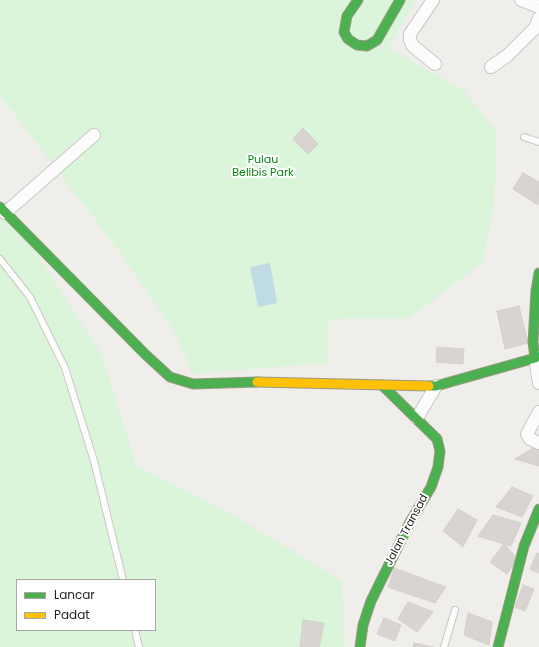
<!DOCTYPE html>
<html>
<head>
<meta charset="utf-8">
<style>
  body { margin:0 }
  #map { position:relative; width:539px; height:647px; overflow:hidden; background:#f0eeeb; font-family:Poppins,sans-serif }
  canvas { display:block }
  .legend { position:absolute; left:16px; top:579px; width:140px; height:52px; box-sizing:border-box; background:#fff; border:1px solid #a7a7a7; margin:0; padding:5px 7px; list-style:none; font-size:12px; color:#222 }
  .legend li { display:flex; align-items:center; gap:8px; height:20px }
  .legend b { width:20px; border:1px solid #a7a7a7 }
</style>
</head>
<body>
<div id="map">
<canvas width="539" height="647"></canvas>
<ul class="legend">
<li><b style="height:5px;background:#4caf50"></b>Lancar</li>
<li><b style="height:5px;background:#ffc107"></b>Padat</li>
</ul>
</div>
<script>
const ctx = document.querySelector('canvas').getContext('2d');
ctx.lineJoin = 'round';
function fill(path, color) {
  ctx.fillStyle = color;
  ctx.fill(path, 'evenodd');
}
function poly(rows) {
  const path = new Path2D();
  for (const r of rows) {
    path.moveTo(r[0], r[1]);
    for (let i = 2; i < r.length; i += 2) path.lineTo(r[i], r[i + 1]);
  }
  return path;
}
function stroke(path, color, width, dash) {
  ctx.strokeStyle = color;
  ctx.lineWidth = width;
  ctx.lineCap = dash ? 'butt' : 'round';
  ctx.setLineDash(dash || []);
  ctx.stroke(path);
}
function label(font, color, halo, rows, align = 'center') {
  ctx.font = font + ' Poppins,sans-serif';
  ctx.lineWidth = 4;
  ctx.setLineDash([]);
  ctx.textBaseline = 'middle';
  ctx.strokeStyle = halo;
  ctx.fillStyle = color;
  for (const [text, x, y, turn = 0] of rows) {
    ctx.save();
    ctx.translate(x, y);
    ctx.rotate((+turn || 0) * Math.PI / 180);
    ctx.textAlign = isNaN(turn) ? turn : align;
    if (halo) ctx.strokeText(text, 0, 0);
    ctx.fillText(text, 0, 0);
    ctx.restore();
  }
}
const park = poly([
  [0,0,416,0,388,48,464,90,497,133,494,203,483,262,409,318,329,319,328,363,193,374,175,332,116,247,0,95],
  [0,217,20,227,103,357,136,465,230,513,342,581,345,647,0,647],
  [17,580,155,580,155,630,17,630]
]);
const water = poly([
  [270,263,277,303,258,307,250,267]
]);
const building = poly([
  [303,128,318,144,308,154,293,139,303,128],
  [523,173,539,182,538,205,513,189,523,173],
  [519,306,528,343,505,349,497,311,519,306],
  [437,347,464,349,463,364,436,362,437,347],
  [533,448,539,449,539,466,515,459,533,448],
  [512,487,533,496,522,517,496,507,512,487],
  [458,509,477,520,463,547,443,531,458,509],
  [493,515,521,523,511,546,478,536,493,515],
  [504,544,518,559,507,574,490,562,504,544],
  [537,553,539,554,539,573,530,569,537,553],
  [394,568,446,587,435,603,388,587,394,568],
  [523,585,534,589,525,611,515,607,523,585],
  [408,602,433,612,417,632,398,619,408,602],
  [468,613,492,622,489,645,464,635,468,613],
  [384,618,401,625,395,641,377,634,384,618],
  [303,620,324,623,319,647,300,647,303,620],
  [414,643,433,647,413,647,414,643]
]);
const lane = poly([
  [524,137,539,142],
  [0,259,30,297,65,368,94,461,123,580],
  [135,630,139,647],
  [444,647,455,610]
]);
const street = poly([
  [433,0,410,34,410,40,413,46,435,64],
  [521,0,539,7],
  [491,67,508,55,535,28,539,18],
  [5,213,94,135],
  [539,357,535,358,539,383],
  [539,412,527,434,530,439,539,443],
  [417,418,436,386]
]);
const fast = poly([
  [358,0,347,16,344,32,348,39,357,45,367,46,377,40,400,0],
  [0,207,146,355,170,377,193,384,257,382],
  [429,386,436,386,535,358,533,342,536,291,539,273],
  [360,647,363,625,371,601,410,522,431,487,438,467,440,451,437,439,382,385],
  [498,647,524,546,539,509]
]);
const slow = poly([
  [257,382,429,386]
]);
const parkNames = [
  ["Pulau",263,160],
  ["Belibis Park",263,173]
];
const streetNames = [
  ["Jalan Transad",407,530,-62]
];
fill(park, '#daf5da');
fill(water, '#bfdbe3');
fill(building, '#d7d4d2');
stroke(building, '#d3d0cc', 1);
stroke(lane, '#c9c8c7', 8);
stroke(street, '#c9c8c7', 14);
stroke(fast, '#999a82', 11);
stroke(slow, '#999a82', 11);
stroke(lane, '#fdfcfc', 6);
stroke(street, '#fdfcfc', 12);
stroke(fast, '#4caf50', 9);
stroke(slow, '#ffc107', 9);
label('11px', '#0c8416', '#fff', parkNames);
label('11px', '#222', '#fff', streetNames);
</script>
</body>
</html>
